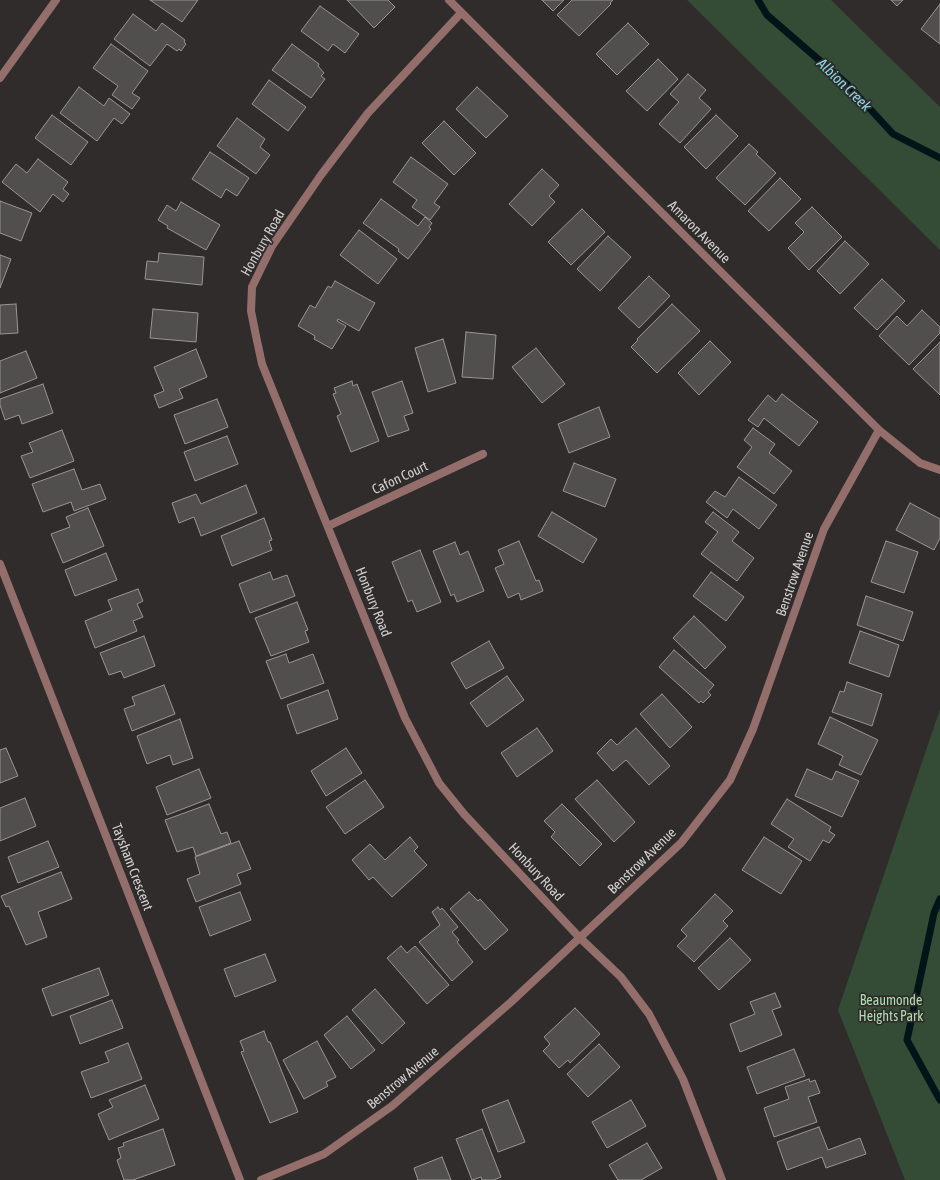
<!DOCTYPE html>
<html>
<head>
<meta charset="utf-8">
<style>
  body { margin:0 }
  canvas { display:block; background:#2f2c2b }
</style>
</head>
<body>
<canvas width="940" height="1180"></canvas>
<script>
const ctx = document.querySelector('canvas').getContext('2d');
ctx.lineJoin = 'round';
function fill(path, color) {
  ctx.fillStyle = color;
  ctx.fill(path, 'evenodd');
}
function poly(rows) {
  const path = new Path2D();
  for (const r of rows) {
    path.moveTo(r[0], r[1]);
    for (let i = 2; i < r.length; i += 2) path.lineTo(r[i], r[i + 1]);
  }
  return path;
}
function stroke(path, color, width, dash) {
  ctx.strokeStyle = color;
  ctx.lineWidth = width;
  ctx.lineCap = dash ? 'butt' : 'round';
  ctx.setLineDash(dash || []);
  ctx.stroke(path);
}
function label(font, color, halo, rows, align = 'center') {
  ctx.font = font + ' "Asap Condensed",sans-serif';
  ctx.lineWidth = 3.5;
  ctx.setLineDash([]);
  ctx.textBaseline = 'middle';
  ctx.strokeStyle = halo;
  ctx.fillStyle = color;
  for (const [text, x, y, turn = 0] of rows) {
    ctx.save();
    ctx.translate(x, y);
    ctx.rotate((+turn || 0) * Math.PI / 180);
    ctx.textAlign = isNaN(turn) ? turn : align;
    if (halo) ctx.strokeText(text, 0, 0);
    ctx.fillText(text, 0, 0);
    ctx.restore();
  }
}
const green = poly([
  [687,0,831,0,891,59,940,107,940,250],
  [940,709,940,1180,905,1180,838,1010]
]);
const stream = poly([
  [758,0,767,15,848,85,893,134,940,158],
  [940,899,934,913,907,1040,940,1100]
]);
const building = poly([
  [150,0,198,0,182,22,150,0],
  [347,0,388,0,395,7,374,28,347,0],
  [542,0,564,0,553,11,542,0],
  [572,0,613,0,610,3,611,4,579,36,557,15,572,0],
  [891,0,903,0,897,6,891,0],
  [940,4,940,44,921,29,940,4],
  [320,6,359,34,345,53,333,44,328,51,301,31,320,6],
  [133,14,156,31,162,23,185,40,184,42,186,44,181,51,179,49,177,51,167,44,150,66,114,39,133,14],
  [628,23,649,44,617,75,596,54,628,23],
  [111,44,148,71,132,93,140,98,132,109,112,95,118,86,93,68,111,44],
  [292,44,319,64,318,66,324,73,321,76,325,79,311,98,272,70,292,44],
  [658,59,678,79,647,111,626,91,658,59],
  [688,74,706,90,699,98,711,109,680,143,659,124,679,102,670,94,688,74],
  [269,80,306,107,288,131,252,104,269,80],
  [79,87,104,106,109,98,130,114,122,124,114,118,97,141,60,113,79,87],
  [477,87,508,116,486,138,456,109,477,87],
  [52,115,88,142,71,165,35,138,52,115],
  [716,115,738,136,706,169,684,147,716,115],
  [237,118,265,139,260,147,270,155,256,174,217,146,237,118],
  [444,121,476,153,454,175,422,143,444,121],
  [749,144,758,152,756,154,776,173,745,205,716,178,749,144],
  [210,152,249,178,237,196,226,189,221,198,192,179,210,152],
  [411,157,448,184,434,203,440,207,430,220,412,207,417,200,393,182,411,157],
  [38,159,68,182,63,189,69,194,63,202,53,194,40,212,2,182,16,164,27,173,38,159],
  [542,169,559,185,549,196,555,202,532,226,509,204,542,169],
  [780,178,801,199,769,231,748,211,780,178],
  [381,199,418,226,425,217,432,223,429,227,431,229,408,259,398,251,399,249,363,223,381,199],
  [0,201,32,213,21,241,0,233,0,201],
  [181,202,220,225,206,250,167,228,168,226,158,220,167,205,176,211,181,202],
  [812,207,842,237,809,270,788,248,804,232,795,223,812,207],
  [582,209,605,232,571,265,548,242,582,209],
  [359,230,397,259,378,284,340,255,359,230],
  [608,236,631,257,600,291,577,269,608,236],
  [845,241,869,264,840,294,817,271,845,241],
  [159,253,204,257,202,285,145,279,147,261,158,262,159,253],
  [0,255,11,259,0,288,0,255],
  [649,276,670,296,639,328,618,308,649,276],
  [882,279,905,301,877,330,854,308,882,279],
  [335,281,375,303,359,331,338,319,337,321,346,326,332,349,314,339,315,336,298,326,310,305,315,308,328,286,331,288,335,281],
  [16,304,18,333,0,334,0,305,16,304],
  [672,304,700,331,657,373,631,347,638,340,637,339,672,304],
  [153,309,198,313,196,342,150,338,153,309],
  [922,310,940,327,940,333,909,365,879,336,897,316,907,326,922,310],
  [466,332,496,335,493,379,462,377,466,332],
  [443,339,456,383,428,392,415,348,443,339],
  [710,341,731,362,699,395,678,373,710,341],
  [940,342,940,395,913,369,940,342],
  [536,348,565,384,542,403,512,367,536,348],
  [196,349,207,377,179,389,183,398,159,408,154,395,164,391,154,367,196,349],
  [26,351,37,378,0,393,0,361,26,351],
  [352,381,353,386,357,384,379,441,351,452,337,416,341,414,333,394,336,393,334,388,352,381],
  [402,381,413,413,404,416,409,430,388,437,372,392,402,381],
  [43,384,53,413,22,424,19,415,5,420,0,405,0,399,43,384],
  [782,394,818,422,799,446,764,418,758,427,748,420,768,395,776,402,782,394],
  [217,399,228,427,185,444,174,415,217,399],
  [599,407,610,437,569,453,558,424,599,407],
  [753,428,775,444,769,453,792,471,774,494,737,467,752,447,744,440,753,428],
  [62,430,74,461,30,478,21,456,33,452,29,443,62,430],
  [227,436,238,464,195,481,184,452,227,436],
  [574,463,616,479,605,507,563,491,574,463],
  [74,469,82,490,100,484,106,499,74,511,71,502,43,512,32,484,74,469],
  [739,477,777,505,759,529,733,509,727,518,706,502,715,491,725,497,739,477],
  [246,485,257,513,201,536,194,517,179,523,172,503,196,494,201,504,246,485],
  [910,503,940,519,940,538,934,550,896,530,910,503],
  [88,508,104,546,63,563,51,534,70,527,66,517,88,508],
  [552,512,597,539,583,563,538,536,552,512],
  [713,512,739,532,732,541,754,558,737,581,701,554,718,532,705,522,713,512],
  [264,518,272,540,269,541,272,550,232,566,221,536,264,518],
  [519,541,536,581,539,580,543,591,521,600,519,593,508,598,495,568,504,564,498,550,519,541],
  [886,541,918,552,904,593,871,582,886,541],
  [455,542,460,555,468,551,484,591,457,602,454,594,451,596,433,551,455,542],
  [420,550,441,602,417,612,412,600,408,602,392,562,420,550],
  [106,553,117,580,75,596,65,570,106,553],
  [270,572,273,580,287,575,295,596,250,613,239,584,270,572],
  [711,572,744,597,726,621,693,596,711,572],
  [138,589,143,601,137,604,143,617,133,621,137,631,95,648,85,621,112,610,108,600,138,589],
  [866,596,913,612,903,641,857,625,866,596],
  [297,602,308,630,305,631,309,642,271,656,255,618,297,602],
  [694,616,726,647,705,669,673,638,694,616],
  [860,631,899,645,889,677,849,663,860,631],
  [144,636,155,666,124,678,121,671,109,675,100,653,144,636],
  [489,641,504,668,466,689,451,663,489,641],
  [674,650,714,685,708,692,711,695,703,703,701,701,699,703,659,667,674,650],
  [286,654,289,663,313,654,324,683,281,699,266,661,286,654],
  [507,676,524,700,487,727,470,703,507,676],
  [847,682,882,694,872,726,832,712,840,691,844,692,847,682],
  [164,685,175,714,132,731,124,709,135,705,132,697,164,685],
  [328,690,338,719,297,734,287,705,328,690],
  [662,694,692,727,670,748,640,714,662,694],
  [830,717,878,740,861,775,839,765,843,756,818,744,830,717],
  [180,719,193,758,173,765,170,755,147,764,137,736,180,719],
  [537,728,553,751,517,777,501,753,537,728],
  [636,728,670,766,649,785,626,760,613,771,597,753,611,739,617,745,636,728],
  [6,748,18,776,0,783,0,750,6,748],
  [346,748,362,773,326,796,311,771,346,748],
  [199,769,211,798,167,815,156,787,199,769],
  [807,769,832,780,836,771,859,781,842,817,795,796,807,769],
  [365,780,384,807,345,834,326,807,365,780],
  [597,780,635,822,614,842,575,799,597,780],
  [25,798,36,826,0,841,0,808,25,798],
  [787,799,831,827,829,831,835,835,829,843,823,840,810,861,788,847,794,839,771,824,787,799],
  [209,804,221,834,227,832,231,843,196,856,193,847,177,852,165,820,209,804],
  [562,804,602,844,580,866,551,837,555,832,544,821,562,804],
  [410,837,418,847,414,851,427,865,392,897,373,877,369,880,352,860,370,844,385,860,410,837],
  [764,837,802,861,781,894,742,870,764,837],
  [48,841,59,867,18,883,8,857,48,841],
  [239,841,251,869,237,874,241,884,196,902,187,879,200,874,195,857,239,841],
  [61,872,72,899,38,912,47,937,26,945,9,906,6,907,1,896,61,872],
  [240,892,251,920,210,936,199,907,240,892],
  [469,892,478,901,480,899,508,930,485,950,450,909,469,892],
  [715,894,733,911,723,921,728,926,694,962,677,946,687,936,681,930,715,894],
  [438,907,440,910,442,908,458,927,452,932,459,940,457,942,473,962,452,981,419,942,440,925,432,912,438,907],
  [730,938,751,960,719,990,698,968,730,938],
  [401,946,407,953,415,946,449,985,427,1004,387,958,401,946],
  [265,954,276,981,235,997,224,969,265,954],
  [99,968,109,995,52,1016,42,989,99,968],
  [375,989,405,1023,382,1044,352,1010,375,989],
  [775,993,781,1007,772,1010,782,1035,740,1052,730,1024,755,1014,750,1002,775,993],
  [112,1000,123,1028,80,1044,70,1016,112,1000],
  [575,1008,600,1034,570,1063,568,1060,559,1068,543,1051,550,1044,544,1037,575,1008],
  [347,1016,375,1050,351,1069,324,1035,347,1016],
  [264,1031,268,1042,270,1042,298,1112,270,1123,241,1052,244,1051,240,1041,264,1031],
  [317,1041,336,1077,326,1082,328,1086,304,1099,283,1060,317,1041],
  [128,1043,142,1079,91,1098,81,1072,109,1062,105,1052,128,1043],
  [599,1044,620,1067,588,1097,567,1074,599,1044],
  [794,1049,805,1076,757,1094,747,1067,794,1049],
  [809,1079,810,1082,815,1080,820,1093,808,1097,817,1122,774,1137,764,1108,789,1099,785,1087,809,1079],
  [145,1085,159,1119,109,1140,98,1114,113,1107,109,1100,145,1085],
  [508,1100,525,1142,498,1152,482,1110,508,1100],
  [631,1100,646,1126,607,1148,592,1122,631,1100],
  [819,1127,828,1150,860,1138,866,1154,826,1168,822,1157,787,1170,777,1142,819,1127],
  [163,1129,175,1165,133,1180,124,1180,117,1160,121,1158,118,1148,124,1146,123,1143,163,1129],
  [482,1129,501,1177,494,1180,482,1180,481,1177,472,1180,456,1139,482,1129],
  [647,1143,662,1168,641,1180,618,1180,609,1165,647,1143],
  [442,1157,451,1180,418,1180,414,1168,442,1157]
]);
const minor = poly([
  [449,0,879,430,920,463,940,470],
  [461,13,368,113,321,175,272,246,252,287,251,311,256,336,262,364,405,718,439,783,464,814,579,937,621,977,649,1014,683,1079,722,1180],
  [0,78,56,0],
  [328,526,483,454],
  [0,564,240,1180],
  [261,1180,324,1154,392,1106,511,1002,681,843,730,780,753,729,824,529,879,430]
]);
const streetNames = [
  ["Amaron Avenue",699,232,45],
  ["Honbury Road",263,243,-60],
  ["Cafon Court",400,478,-25],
  ["Benstrow Avenue",795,574,-71],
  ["Honbury Road",373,602,68],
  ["Benstrow Avenue",642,861,-44],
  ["Taysham Crescent",132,867,69],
  ["Honbury Road",536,872,47],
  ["Benstrow Avenue",403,1078,-40]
];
const parkNames = [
  ["Beaumonde",891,1001],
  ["Heights Park",891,1017]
];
const waterNames = [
  ["Albion Creek",844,85,44]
];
fill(green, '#344b35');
stroke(stream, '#011518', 7);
fill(building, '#514f4d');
stroke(building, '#989593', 1);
stroke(minor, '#946e6a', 8);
label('14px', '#d2d0d0', '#2f2c2b', streetNames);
label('14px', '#aeddb0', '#2f2c2b', parkNames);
label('italic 15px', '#88d6e4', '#2f2c2b', waterNames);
</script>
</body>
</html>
